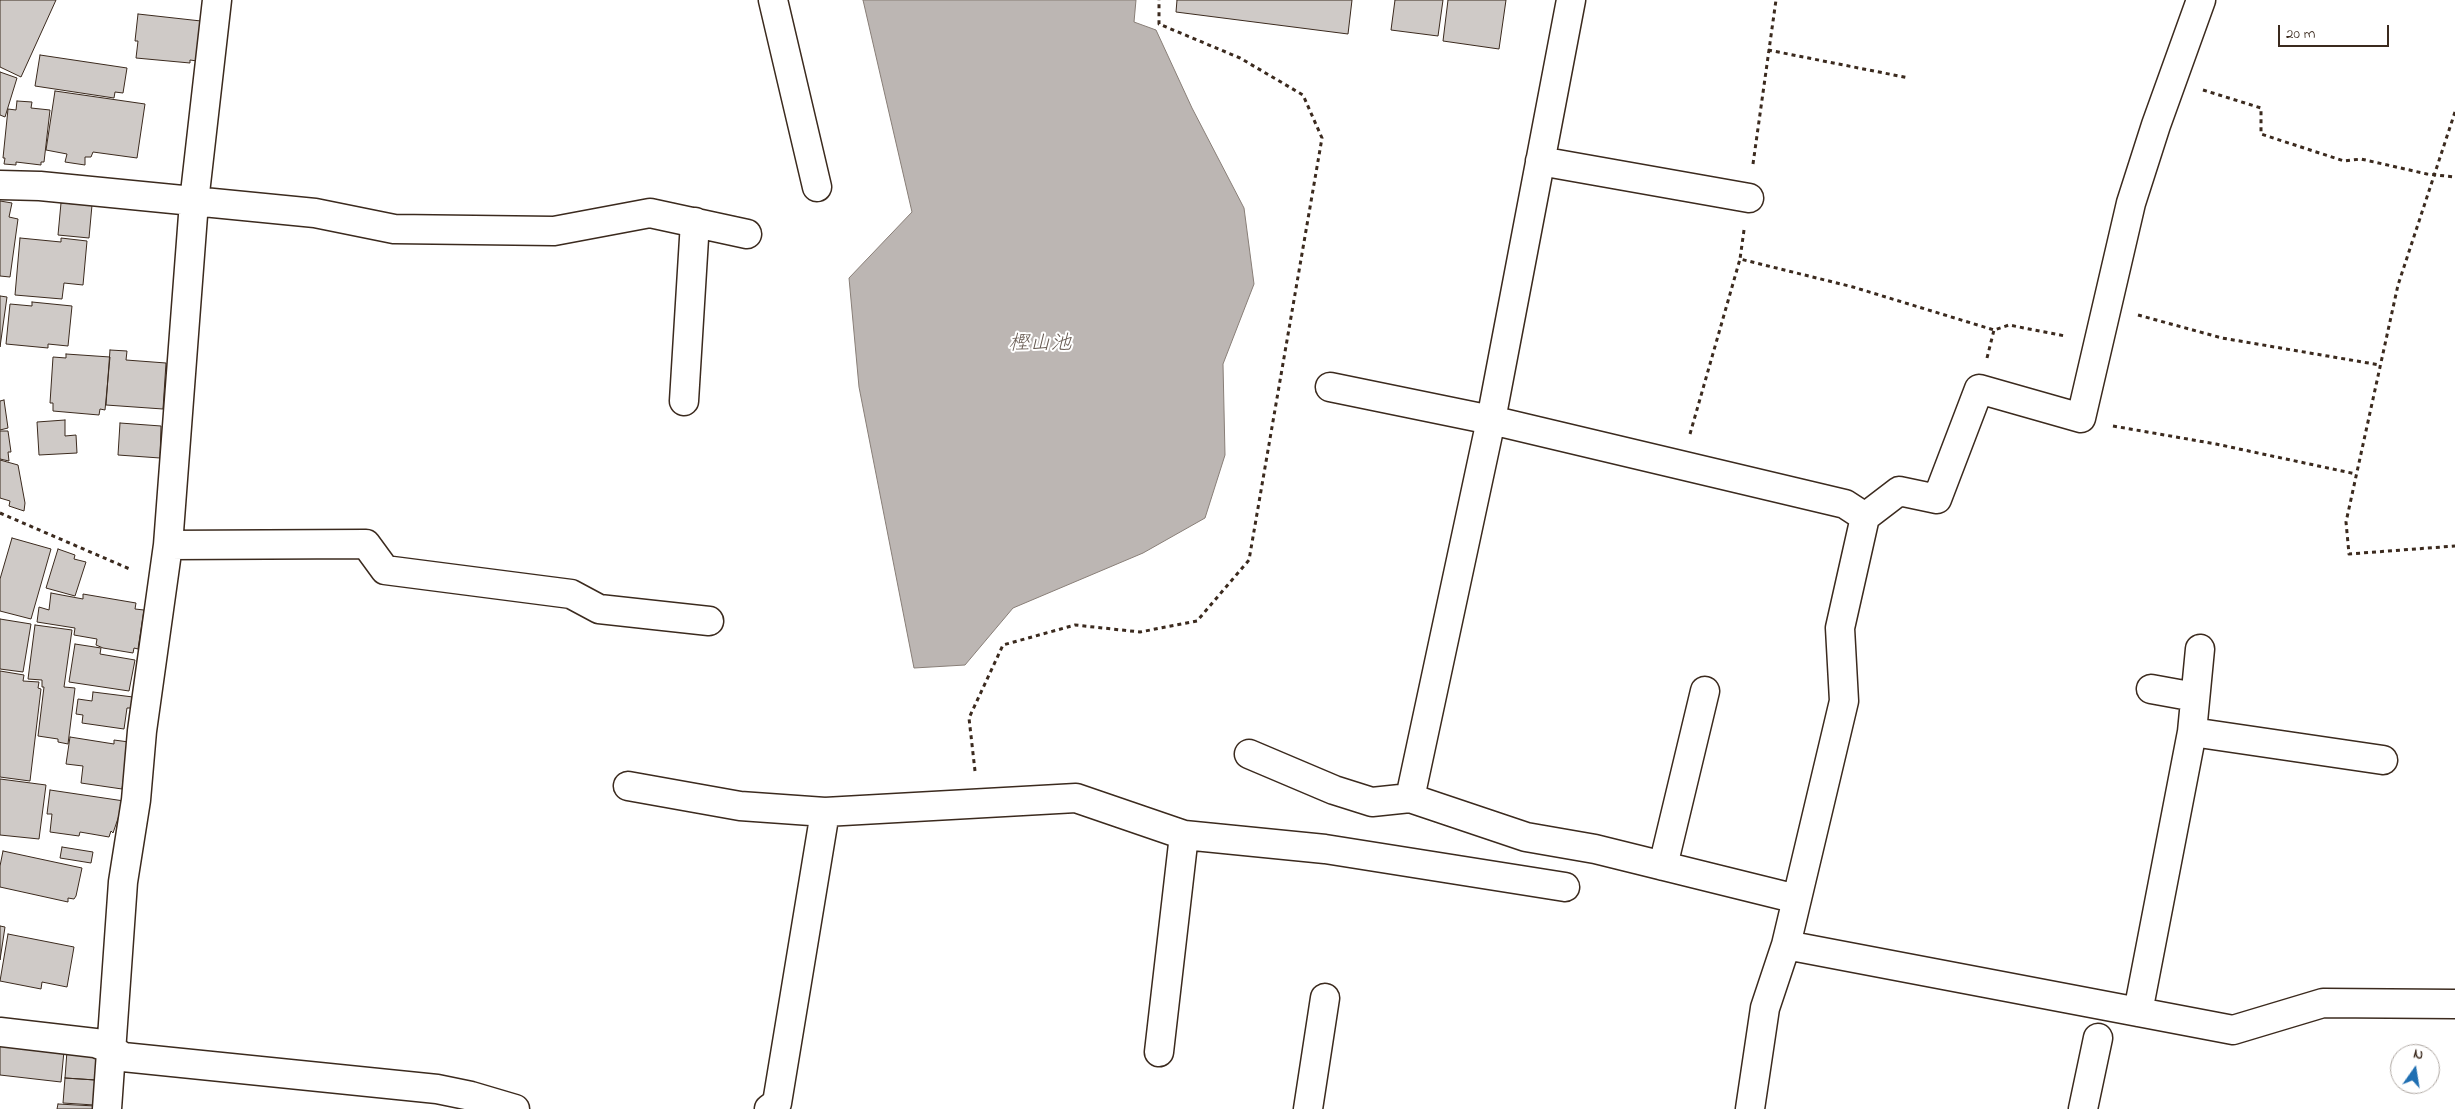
<!DOCTYPE html>
<html>
<head>
<meta charset="utf-8">
<style>
  body { margin:0 }
  #map { position:relative; width:2455px; height:1109px; overflow:hidden; background:#fff; font-family:"Indie Flower",sans-serif }
  canvas { display:block }
  .north { position:absolute; left:2390px; top:1044px; width:50px; height:50px; box-sizing:border-box; background:#fff; border:1px solid #b1aaa5; border-radius:50%; rotate:13deg; font-size:14px; font-weight:700; line-height:20px; text-align:center; color:#3b2a1e }
  .north::after { content:''; display:block; margin:auto; width:18px; height:22px; background:#1f6fb2; clip-path:polygon(50% 0,100% 100%,50% 72%,0 100%) }
  .scale { position:absolute; left:2278px; top:25px; width:111px; height:22px; box-sizing:border-box; border:2px solid #3b2a1e; border-top:0; padding-left:6px; font-size:15px; line-height:18px; white-space:nowrap; color:#3b2a1e; -webkit-text-stroke:4px #fff; paint-order:stroke }
</style>
</head>
<body>
<div id="map">
<canvas width="2455" height="1109"></canvas>
<div class="north">N</div>
<div class="scale">20 m</div>
</div>
<script>
const ctx = document.querySelector('canvas').getContext('2d');
ctx.lineJoin = 'round';
function fill(path, color) {
  ctx.fillStyle = color;
  ctx.fill(path, 'evenodd');
}
function poly(rows) {
  const path = new Path2D();
  for (const r of rows) {
    path.moveTo(r[0], r[1]);
    for (let i = 2; i < r.length; i += 2) path.lineTo(r[i], r[i + 1]);
  }
  return path;
}
function stroke(path, color, width, dash) {
  ctx.strokeStyle = color;
  ctx.lineWidth = width;
  ctx.lineCap = dash ? 'butt' : 'round';
  ctx.setLineDash(dash || []);
  ctx.stroke(path);
}
function label(font, color, halo, rows, align = 'center') {
  ctx.font = font + ' "Indie Flower","Klee One",sans-serif';
  ctx.lineWidth = 4;
  ctx.setLineDash([]);
  ctx.textBaseline = 'middle';
  ctx.strokeStyle = halo;
  ctx.fillStyle = color;
  for (const [text, x, y, turn = 0] of rows) {
    ctx.save();
    ctx.translate(x, y);
    ctx.rotate((+turn || 0) * Math.PI / 180);
    ctx.textAlign = isNaN(turn) ? turn : align;
    if (halo) ctx.strokeText(text, 0, 0);
    ctx.fillText(text, 0, 0);
    ctx.restore();
  }
}
const water = poly([
  [863,0,1136,0,1134,22,1156,30,1192,108,1244,208,1254,284,1223,364,1225,455,1205,518,1143,553,1013,608,965,665,914,668,859,387,849,278,912,212,863,0]
]);
const building = poly([
  [0,0,56,0,21,77,0,67,0,0],
  [1177,0,1352,0,1348,34,1176,12,1177,0],
  [1395,0,1443,0,1438,36,1391,30,1395,0],
  [1448,0,1506,0,1499,49,1443,41,1448,0],
  [138,14,201,21,197,61,190,60,190,63,136,58,138,41,135,41,138,14],
  [40,55,127,68,123,93,115,92,114,98,35,86,40,55],
  [0,72,17,78,5,117,0,115,0,72],
  [55,91,145,104,137,158,93,152,91,157,85,157,85,165,65,162,67,154,46,150,55,91],
  [17,101,32,102,31,108,50,110,44,162,41,162,41,165,16,162,16,165,4,164,5,158,3,158,8,109,16,110,17,101],
  [0,201,12,203,9,217,18,219,10,277,0,276,0,201],
  [61,203,92,205,89,238,58,235,61,203],
  [20,238,61,242,61,238,87,241,83,285,64,283,62,299,15,295,20,238],
  [0,296,7,297,0,347,0,296],
  [32,302,72,306,68,346,48,344,48,348,6,344,10,304,32,306,32,302],
  [110,350,127,351,126,360,166,363,163,409,106,405,110,350],
  [66,354,110,357,105,410,100,409,99,415,53,411,53,403,50,403,53,357,66,358,66,354],
  [4,400,8,428,0,430,0,401,4,400],
  [65,420,65,436,76,435,77,453,39,455,37,422,65,420],
  [120,423,161,426,160,458,118,455,120,423],
  [0,431,8,431,11,452,8,452,9,461,0,459,0,431],
  [0,460,18,465,25,503,24,511,9,506,10,501,0,498,0,460],
  [12,538,51,549,31,619,0,611,0,579,12,538],
  [58,549,75,555,74,559,86,562,75,596,46,588,58,549],
  [51,593,83,599,83,594,136,603,135,609,144,610,138,649,134,648,133,653,103,648,96,645,97,639,74,635,75,628,37,622,39,607,49,610,51,593],
  [0,619,31,624,23,672,0,669,0,619],
  [35,625,72,630,64,687,75,688,68,744,58,742,58,739,38,736,44,687,42,687,42,680,28,679,35,625],
  [75,644,101,648,100,654,135,660,129,691,69,682,75,644],
  [0,671,24,675,23,681,39,682,38,688,41,689,30,781,0,777,0,671],
  [93,692,133,697,131,708,127,708,124,729,82,723,83,715,76,714,78,699,92,701,93,692],
  [70,737,114,744,114,740,129,742,122,789,81,783,83,766,66,764,70,737],
  [0,779,46,785,39,839,0,835,0,779],
  [50,790,124,801,113,833,111,831,109,837,80,832,79,836,50,832,52,814,47,814,50,790],
  [62,847,93,852,91,863,60,858,62,847],
  [3,851,82,868,76,896,74,899,68,898,68,902,0,887,0,866,3,851],
  [0,926,5,927,0,960,0,926],
  [8,934,74,947,67,987,42,982,41,989,0,981,8,934],
  [0,1044,64,1051,61,1082,0,1075,0,1044],
  [67,1051,97,1053,95,1080,65,1078,67,1051],
  [65,1078,96,1080,94,1105,63,1103,65,1078],
  [58,1104,95,1106,94,1109,57,1109,58,1104]
]);
const path = poly([
  [1768,50,1909,78],
  [2203,90,2261,108,2261,134,2344,161,2361,159,2427,174,2455,177],
  [2455,112,2398,285,2346,522,2349,554,2455,546],
  [1753,164,1776,0],
  [1744,230,1740,259,1853,287,1994,330,2009,325,2065,336],
  [2138,315,2222,338,2380,365],
  [1987,358,1994,330],
  [2113,426,2216,444,2356,474],
  [1690,434,1740,259],
  [0,513,132,570],
  [975,771,969,718,1003,645,1075,625,1140,632,1197,621,1249,560,1322,138,1303,95,1240,58,1159,24,1159,0]
]);
const minor = poly([
  [773,0,817,187],
  [1540,161,1749,198],
  [0,185,40,186,315,213,394,229,554,231,650,213,747,234],
  [1330,387,1491,420,1845,504,1865,517],
  [684,401,695,222],
  [168,545,366,544,385,570,571,594,599,609,709,621],
  [2151,689,2195,697],
  [2192,732,2383,760],
  [1249,754,1334,790,1372,802,1410,798,1526,837,1595,849,1797,899],
  [628,786,740,806,825,812],
  [1410,798,1491,420,1571,0],
  [1663,866,1705,691],
  [1786,945,2233,1030,2323,1003,2455,1004],
  [2138,1012,2192,732,2200,649],
  [0,1032,95,1043,111,1049,123,1057,437,1089,471,1096,515,1109],
  [1159,1052,1184,835],
  [107,1109,123,882,136,800,142,731,168,545,194,202,217,0],
  [769,1109,777,1103,825,812,1076,798,1184,835,1325,849,1565,887],
  [1308,1109,1325,998],
  [1750,1109,1765,1008,1786,945,1844,701,1840,628,1865,517,1899,491,1937,499,1979,389,2081,418,2131,203,2156,125,2201,0],
  [2083,1109,2098,1038]
]);
const waterNames = [
  ["樫山池",1040,346]
];
fill(water, '#bcb6b3');
stroke(water, '#887e77', 1);
fill(building, '#cfcac7');
stroke(building, '#3b2a1e', 1);
stroke(minor, '#3b2a1e', 31);
stroke(path, '#3b2a1e', 3, [4, 4]);
stroke(minor, '#fff', 28);
label('italic 21px', '#685b52', '#fff', waterNames);
</script>
</body>
</html>
